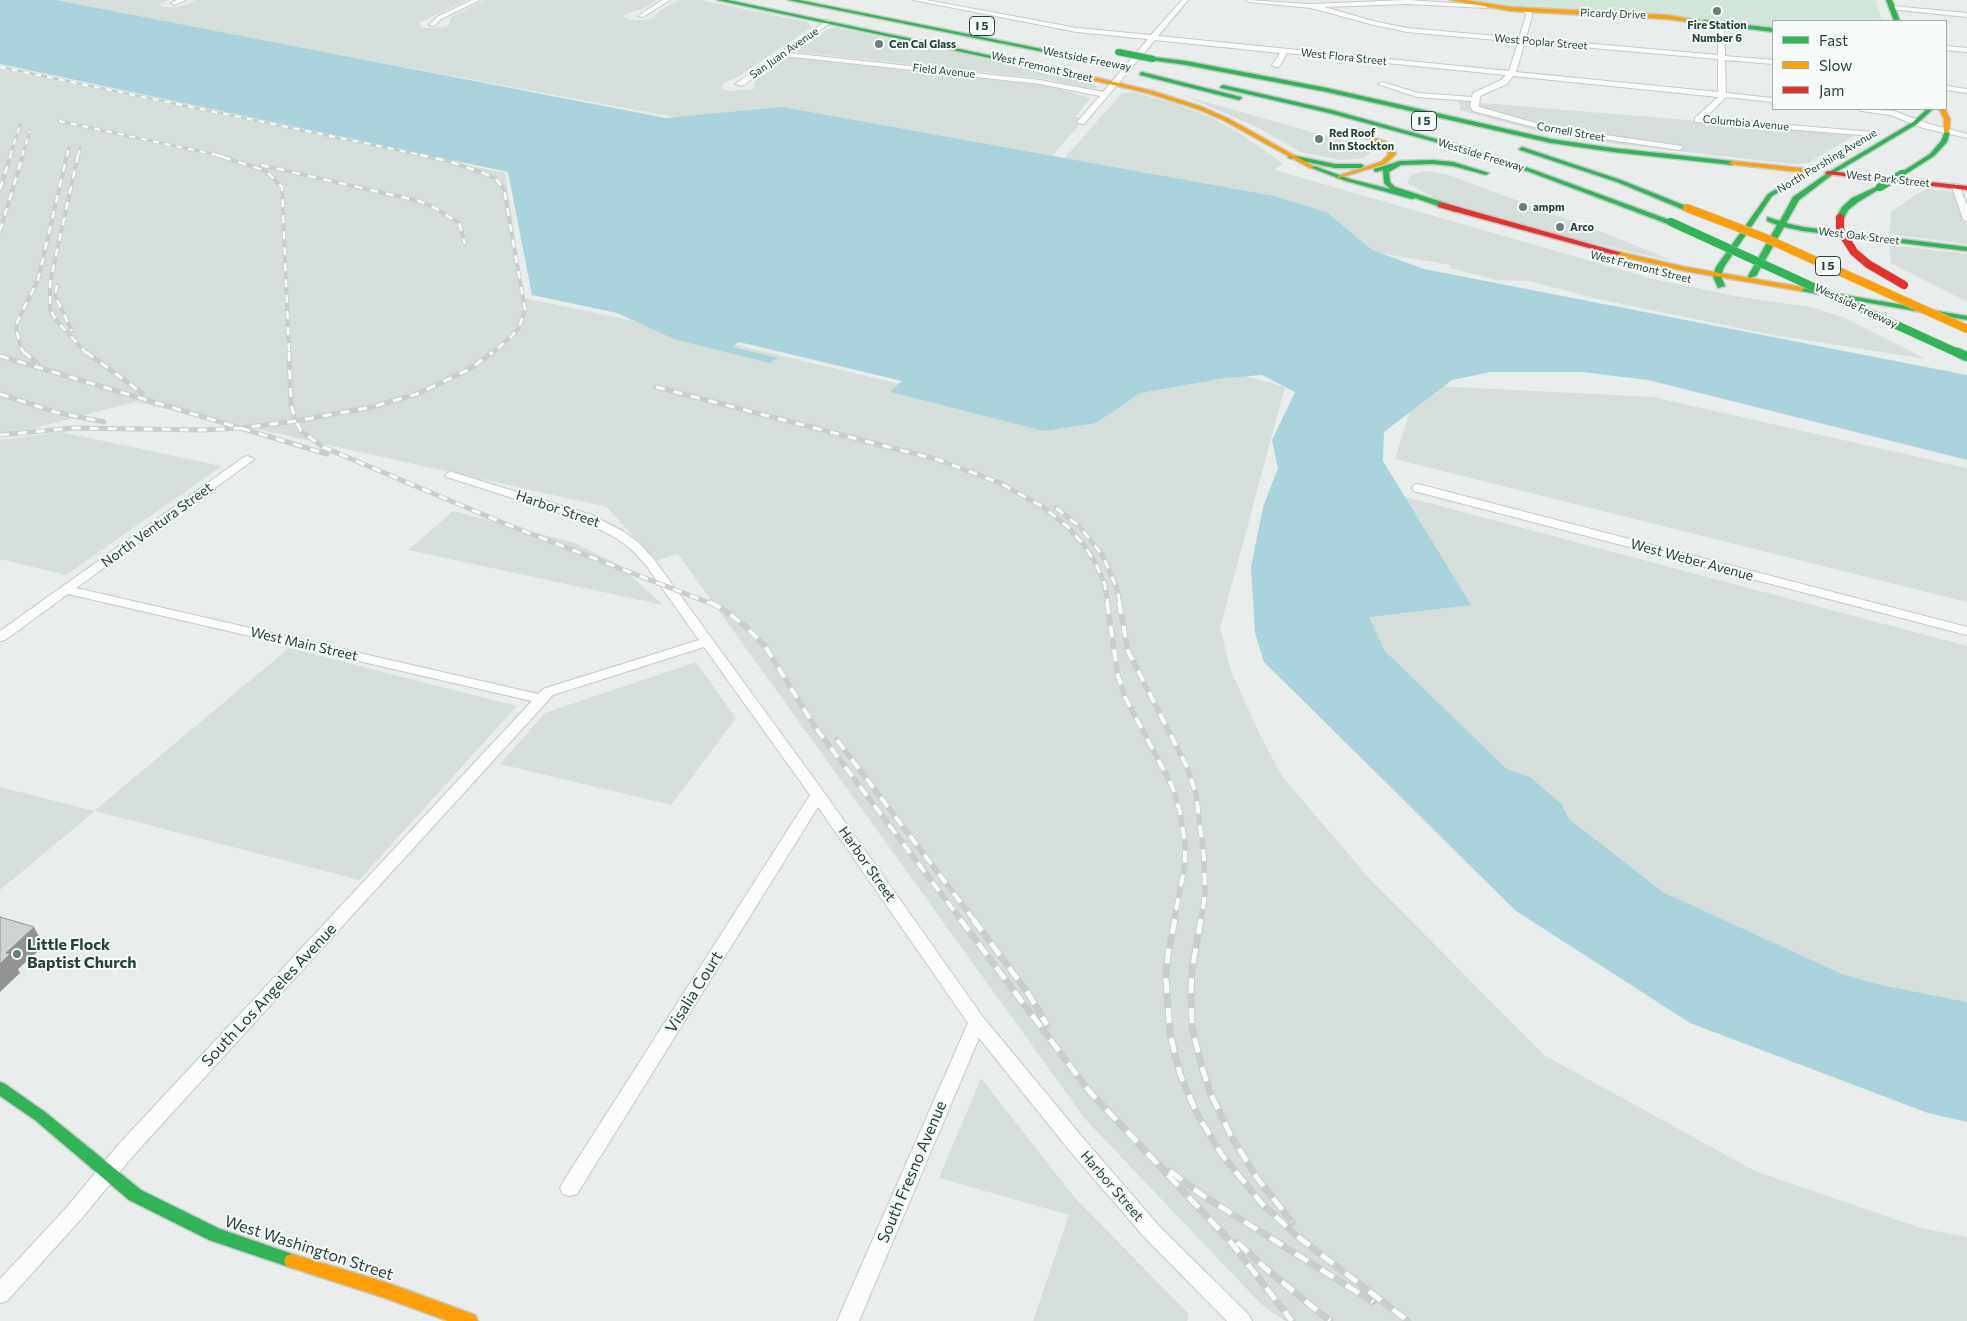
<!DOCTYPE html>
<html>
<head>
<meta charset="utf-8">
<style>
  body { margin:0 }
  #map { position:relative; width:1967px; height:1321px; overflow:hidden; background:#e8edeb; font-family:Commissioner,sans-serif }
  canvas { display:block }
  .legend { position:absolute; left:1772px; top:20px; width:175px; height:90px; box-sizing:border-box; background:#f7fbf9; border:1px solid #a3b1ad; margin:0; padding:6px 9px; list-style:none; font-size:15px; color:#24423a }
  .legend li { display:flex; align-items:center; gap:10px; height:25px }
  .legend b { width:25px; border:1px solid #a3b1ad }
</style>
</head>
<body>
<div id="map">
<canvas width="1967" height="1321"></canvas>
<ul class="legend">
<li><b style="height:6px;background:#30b455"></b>Fast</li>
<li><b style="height:6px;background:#ff9f0a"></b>Slow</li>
<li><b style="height:6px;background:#e5322d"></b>Jam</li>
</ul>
</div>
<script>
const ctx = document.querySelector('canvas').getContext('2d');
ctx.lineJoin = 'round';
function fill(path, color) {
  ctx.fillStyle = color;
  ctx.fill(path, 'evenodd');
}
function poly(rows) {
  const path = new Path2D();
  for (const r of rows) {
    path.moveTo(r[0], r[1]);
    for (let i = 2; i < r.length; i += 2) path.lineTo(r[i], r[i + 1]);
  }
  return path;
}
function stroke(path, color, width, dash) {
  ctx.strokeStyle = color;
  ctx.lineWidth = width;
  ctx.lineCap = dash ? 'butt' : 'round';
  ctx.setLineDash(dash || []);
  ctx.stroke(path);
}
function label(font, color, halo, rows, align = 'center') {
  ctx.font = font + ' Commissioner,sans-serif';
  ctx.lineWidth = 4;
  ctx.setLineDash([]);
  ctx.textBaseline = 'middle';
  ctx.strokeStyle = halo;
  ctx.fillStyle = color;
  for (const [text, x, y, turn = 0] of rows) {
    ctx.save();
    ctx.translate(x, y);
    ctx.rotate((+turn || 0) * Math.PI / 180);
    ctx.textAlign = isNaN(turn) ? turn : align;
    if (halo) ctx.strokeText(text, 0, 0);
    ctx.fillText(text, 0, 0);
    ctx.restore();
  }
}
const built = poly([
  [29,0,168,0,159,5,164,7,176,7,189,4,195,0,467,0,419,23,422,28,436,28,448,26,451,17,485,0,657,0,642,9,625,14,624,17,630,20,644,20,654,18,659,11,679,0,700,0,807,22,812,27,741,75,724,83,722,89,730,91,754,89,754,82,787,57,1049,86,1091,98,1075,117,1085,118,1049,160,1060,163,1122,93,1133,92,1176,104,1210,117,1239,133,1283,163,1275,170,1653,279,1740,297,1811,307,1845,318,1926,359,1768,334,1593,298,1530,281,1496,280,1450,268,1450,265,1217,225,689,120,93,9],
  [838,28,1025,67,1095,84,1097,88,1087,89,1047,79,795,52,828,29],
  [0,69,505,173,524,298,644,323,1005,409,1238,374,1285,387,1220,628,1231,671,1259,733,1282,776,1367,876,1544,1055,1755,1171,1921,1228,1967,1237,1967,1321,1285,1321,1261,1304,1085,1119,678,554,655,561,607,507,135,402,0,437],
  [1188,97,1358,145,1371,152,1365,158,1341,160,1300,152,1259,128],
  [1459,101,1857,134,1808,163,1792,164,1618,144,1540,132,1460,110],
  [1428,171,1449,175,1615,237,1673,261,1579,240,1438,200,1407,183,1411,174],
  [1927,189,1958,192,1967,210,1967,244,1889,234,1891,212,1918,193],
  [1889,245,1967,254,1967,302,1891,263],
  [1418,385,1653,397,1967,468,1967,602,1395,459],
  [61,432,222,466,66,575,0,559,0,440],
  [1380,490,1967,646,1967,1002,1881,985,1842,974,1663,892,1568,819,1561,803,1530,777,1507,769,1385,651,1358,595],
  [453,511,575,543,619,565,663,605,408,550],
  [289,648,517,706,359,880,95,811,0,890,0,787,94,811],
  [696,662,736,718,671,805,500,764,545,713],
  [981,1078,1075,1198,1189,1314,1187,1321,1033,1321,1069,1215,939,1178]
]);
const green = poly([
  [1463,0,1876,0,1882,21,1773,21,1773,28,1523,10]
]);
const water = poly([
  [0,0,55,0,666,118,782,107,1274,196,1326,212,1372,250,1424,269,1967,375,1967,460,1648,380,1582,372,1491,372,1452,380,1384,432,1383,461,1471,605,1369,617,1385,651,1507,769,1530,777,1561,803,1569,819,1663,892,1842,974,1881,985,1967,1002,1967,1122,1928,1113,1690,1023,1516,911,1264,662,1255,633,1251,567,1263,507,1278,468,1272,440,1295,392,1262,375,1225,378,1140,393,1096,423,1044,431,890,392,902,381,739,342,732,347,778,358,770,363,674,339,617,313,532,295,508,172,0,64]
]);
const street = poly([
  [177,0,186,0,174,5,171,3,177,0],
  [472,0,480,0,441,19,434,26,429,25,437,17,472,0],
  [662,0,670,0,643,17,638,16,662,0],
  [913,0,926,0,1077,28,1151,35,1182,0,1188,0,1158,36,1509,71,1518,42,1407,32,1374,25,1311,8,1249,2,1246,0,1311,4,1407,0,1485,5,1487,6,1487,8,1407,4,1324,7,1377,22,1407,28,1519,38,1526,16,1525,11,1528,9,1531,11,1532,16,1526,38,1718,55,1718,22,1721,20,1724,22,1725,56,1773,60,1773,64,1725,60,1726,93,1773,98,1773,102,1726,97,1705,118,1873,132,1877,134,1873,136,1698,122,1695,122,1695,118,1718,97,1513,76,1507,84,1480,96,1479,107,1550,127,1682,146,1683,148,1679,150,1549,131,1473,111,1470,106,1471,101,1417,97,1378,84,1382,82,1418,93,1472,97,1473,93,1501,80,1506,75,1287,53,1279,67,1276,67,1272,65,1280,53,1155,40,1084,124,1081,124,1077,122,1100,96,1040,84,784,56,742,86,735,84,828,20,830,21,830,23,789,53,1040,80,1103,92,1148,39,1077,32,913,0],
  [1525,42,1718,59,1718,92,1516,72,1525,42],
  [1892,6,1967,13,1967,17,1890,9,1889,8,1892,6],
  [1946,46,1967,48,1967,52,1946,50,1946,46],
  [1946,86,1967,89,1967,93,1946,90,1946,86],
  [1858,109,1894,111,1929,124,1967,134,1967,138,1923,128,1890,115,1862,111,1858,109],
  [1956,184,1960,187,1967,206,1967,222,1963,219,1952,187,1956,184],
  [248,456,254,459,252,461,76,588,538,694,543,689,699,640,645,564,631,549,616,538,584,521,447,477,445,475,451,471,455,473,592,515,624,532,639,543,653,558,823,791,983,1017,1083,1138,1159,1226,1248,1314,1252,1321,1227,1321,1145,1238,1069,1150,979,1038,859,1321,837,1321,968,1023,818,807,577,1194,570,1196,563,1194,560,1188,563,1182,810,795,704,647,553,695,132,1157,82,1218,7,1301,0,1303,0,1279,68,1206,118,1145,532,701,68,594,5,640,0,641,0,631,244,457,248,456],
  [1418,484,1967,627,1967,635,1414,491,1412,488,1414,485,1418,484]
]);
const fast = poly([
  [717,0,728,0,1054,69,1051,71,717,0],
  [788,0,799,0,1116,64,1113,66,788,0],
  [1886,0,1892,0,1900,21,1894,21,1886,0],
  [1704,20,1773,28,1773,32,1702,23,1704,20],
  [1153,57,1186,61,1327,88,1551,139,1613,148,1732,161,1735,163,1732,165,1613,152,1551,143,1327,92,1186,65,1151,60,1153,57],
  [1142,72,1241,97,1242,98,1239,100,1140,75,1140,73,1142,72],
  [1223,85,1332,110,1454,144,1531,169,1675,222,1668,224,1527,171,1450,146,1329,113,1221,88,1220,87,1223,85],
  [1927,109,1933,109,1917,124,1833,174,1799,200,1786,223,1803,227,1967,247,1967,251,1803,231,1784,227,1756,276,1749,278,1748,276,1777,225,1767,221,1767,217,1780,221,1793,197,1829,172,1913,122,1927,109],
  [1945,131,1950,132,1947,142,1934,156,1904,175,1900,175,1900,173,1930,154,1941,141,1945,131],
  [1865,136,1870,137,1772,196,1724,267,1721,276,1725,286,1718,288,1713,276,1716,267,1768,194,1865,136],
  [1522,147,1621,180,1691,208,1684,210,1617,182,1520,150,1519,149,1522,147],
  [1291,155,1335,164,1361,164,1364,166,1361,168,1335,168,1289,158,1288,157,1291,155],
  [1433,160,1453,162,1489,173,1486,175,1453,166,1433,164,1401,165,1389,172,1390,182,1395,187,1461,208,1461,212,1455,212,1415,198,1412,199,1346,181,1309,167,1314,166,1350,179,1390,189,1384,183,1383,170,1376,172,1374,171,1374,169,1400,161,1433,160],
  [1878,186,1883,187,1858,202,1848,210,1843,220,1837,220,1836,218,1842,207,1852,198,1878,186],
  [1798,287,1967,316,1967,320,1801,291,1797,289,1798,287],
  [0,1082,5,1084,45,1112,141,1190,220,1229,298,1256,300,1261,298,1266,292,1268,209,1240,129,1200,35,1120,0,1096,0,1082]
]);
const slow = poly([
  [1450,0,1463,0,1511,7,1667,15,1707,22,1704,24,1667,19,1511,11,1450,0],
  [1051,67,1152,91,1202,107,1229,119,1315,167,1310,168,1225,121,1198,109,1148,93,1049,70,1049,68,1051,67],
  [1939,109,1945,109,1950,119,1949,133,1944,132,1944,119,1939,109],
  [1352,131,1386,142,1396,154,1385,164,1338,178,1338,176,1381,162,1389,154,1382,144,1352,133,1352,131],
  [1732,161,1809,169,1812,171,1809,173,1730,164,1729,163,1732,161],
  [1615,251,1685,267,1801,287,1805,289,1801,291,1685,271,1615,255,1615,251],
  [292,1254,385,1282,475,1315,478,1321,448,1321,385,1298,286,1266,284,1261,286,1256,292,1254]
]);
const jam = poly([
  [1828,171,1967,186,1967,190,1826,174,1825,173,1828,171],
  [1438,203,1444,203,1622,253,1615,255,1438,207,1438,203]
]);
const railFar4 = poly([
  [0,67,426,156],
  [59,121,222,156],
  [10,156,20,125],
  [22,156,30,131],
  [67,156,69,148],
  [78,156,80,147]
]);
const railFar3 = poly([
  [78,155,50,283,50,309,56,320,87,354],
  [216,155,229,158],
  [420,155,448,161,483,173,496,179,504,189,525,310,519,327,511,337,491,354],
  [223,157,266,171,282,187,289,354],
  [261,165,419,201,435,208,459,223,465,244],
  [0,189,11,155],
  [0,231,23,155],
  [57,285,55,296,72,331],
  [25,354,21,348,16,329,17,322,38,280,67,155]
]);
const railFar2 = poly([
  [24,352,38,364],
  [86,352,142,393],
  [289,352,291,405,296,421,301,431,323,447,503,523,712,604],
  [0,356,327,454],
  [656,387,939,460,1000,483,1043,507,1068,527,1084,545,1096,564,1105,585,1108,604],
  [0,394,55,412,104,422],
  [0,435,74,428,203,430,242,428,296,421,372,407,417,394,468,370,493,352],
  [1056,508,1079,526,1103,556,1117,589,1120,604]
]);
const railFar1 = poly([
  [710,602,727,612,745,626,765,646,815,727,961,920],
  [1107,602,1118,676,1125,697,1172,786,1180,812,1185,843,1185,865,1174,920],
  [1119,602,1128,651,1187,767,1196,794,1204,857,1205,895,1201,920],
  [837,740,974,920]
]);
const rail = poly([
  [960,919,1089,1091,1229,1240,1292,1321],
  [973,919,1028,993,1047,1025],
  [1175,919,1168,954,1166,979,1170,1034,1180,1074,1197,1114,1222,1155,1263,1205,1297,1236,1408,1321],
  [1201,919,1192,970,1191,992,1192,1027,1201,1064,1210,1092,1230,1134,1257,1178,1292,1222],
  [1170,1171,1205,1197,1373,1302],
  [1237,1242,1265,1268,1330,1321]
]);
const fastBridgeFar2 = poly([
  [1118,52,1153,59]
]);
const fastBridgeFar1 = poly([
  [1880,187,1902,174],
  [1671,222,1960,354]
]);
const fastBridge = poly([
  [1957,352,1967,357]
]);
const slowBridge = poly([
  [1687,208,1763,237,1967,329]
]);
const jamBridge = poly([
  [1840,218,1840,230,1854,252,1868,264,1904,285]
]);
const shadedWall = poly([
  [34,927,44,946,18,969,20,973,0,992,0,964,6,953]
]);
const building = poly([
  [0,917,34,927,6,953,10,954,0,964,0,917]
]);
const markers = [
  [1717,11,5,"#697e78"],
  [879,44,5,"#697e78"],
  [1319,139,5,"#697e78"],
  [1523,207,5,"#697e78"],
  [1560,227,5,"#697e78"],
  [17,954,5,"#697e78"]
];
const farStreetnames = [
  ["Picardy Drive",1613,14,2],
  ["West Poplar Street",1541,42,5],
  ["San Juan Avenue",784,53,-35],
  ["West Flora Street",1344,57,6],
  ["Westside Freeway",1087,59,11],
  ["West Fremont Street",1042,67,13],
  ["Field Avenue",944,71,6],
  ["Columbia Avenue",1746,123,5],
  ["Cornell Street",1571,132,10],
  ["Westside Freeway",1481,155,17],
  ["North Pershing Avenue",1827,161,-31],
  ["West Park Street",1888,179,6],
  ["West Oak Street",1859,236,7],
  ["West Fremont Street",1641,267,14],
  ["Westside Freeway",1856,306,25]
];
const farPoinames = [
  ["Fire Station",1717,25,"center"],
  ["Number 6",1717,38,"center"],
  ["Cen Cal Glass",889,44],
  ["Red Roof",1329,133],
  ["Inn Stockton",1329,146],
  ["ampm",1533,207],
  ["Arco",1570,227]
];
const shields = [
  [982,26,25],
  [1424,121,25],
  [1828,266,25]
];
const shieldNames = [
  ["I 5",982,26],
  ["I 5",1424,121],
  ["I 5",1828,266]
];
const streetNames = [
  ["Harbor Street",558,509,19],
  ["North Ventura Street",157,525,-36],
  ["West Weber Avenue",1692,560,15],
  ["West Main Street",304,644,13],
  ["Harbor Street",867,864,55],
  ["Harbor Street",1112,1186,49]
];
const nearPoinames = [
  ["Little Flock",27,945],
  ["Baptist Church",27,963]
];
const nearStreetnames = [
  ["Visalia Court",694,992,-58],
  ["South Los Angeles Avenue",269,995,-47],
  ["South Fresno Avenue",912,1172,-67],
  ["West Washington Street",309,1248,18]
];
fill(built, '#d6dedb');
fill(green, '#d1e6d8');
fill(water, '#a9d4db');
stroke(street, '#c5cac8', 2);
stroke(fast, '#c3cbc8', 3);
stroke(slow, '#c3cbc8', 3);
stroke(jam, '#c3cbc8', 3);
fill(street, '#fcfcfc');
fill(fast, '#30b455');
fill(slow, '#ff9f0a');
fill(jam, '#e5322d');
stroke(railFar4, '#c9cdcc', 3);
stroke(railFar3, '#c9cdcc', 4);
stroke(railFar2, '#c9cdcc', 5);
stroke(railFar1, '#c9cdcc', 5.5);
stroke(rail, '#c9cdcc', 7);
stroke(railFar4, '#f7fbf9', 2, [6]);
stroke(railFar3, '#f7fbf9', 2.5, [8]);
stroke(railFar2, '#f7fbf9', 3, [9]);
stroke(railFar1, '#f7fbf9', 4, [12]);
stroke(rail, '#f7fbf9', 5, [15]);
stroke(fastBridgeFar2, '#c3ccc9', 8, []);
stroke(fastBridgeFar1, '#c3ccc9', 9, []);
stroke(fastBridge, '#c3ccc9', 11, []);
stroke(slowBridge, '#c3ccc9', 9, []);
stroke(jamBridge, '#c3ccc9', 9, []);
stroke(fastBridgeFar2, '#30b455', 6);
stroke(fastBridgeFar1, '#30b455', 8);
stroke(fastBridge, '#30b455', 9);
stroke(slowBridge, '#ff9f0a', 8);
stroke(jamBridge, '#e5322d', 8);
fill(shadedWall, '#919493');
fill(building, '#cfd4d2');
stroke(building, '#919493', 1);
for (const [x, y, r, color] of markers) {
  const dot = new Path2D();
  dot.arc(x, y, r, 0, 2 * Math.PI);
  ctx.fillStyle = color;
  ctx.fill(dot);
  stroke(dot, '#f7fbf9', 2);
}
label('11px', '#24423a', '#f7fbf9', farStreetnames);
label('bold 11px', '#24423a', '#f7fbf9', farPoinames, 'left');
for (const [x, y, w] of shields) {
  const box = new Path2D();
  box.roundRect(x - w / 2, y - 9.5, w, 19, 4);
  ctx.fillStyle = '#f7fbf9';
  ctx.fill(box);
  stroke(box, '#24423a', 1);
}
label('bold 12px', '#24423a', null, shieldNames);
label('14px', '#24423a', '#f7fbf9', streetNames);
label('bold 16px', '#24423a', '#f7fbf9', nearPoinames, 'left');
label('16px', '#24423a', '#f7fbf9', nearStreetnames);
</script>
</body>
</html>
